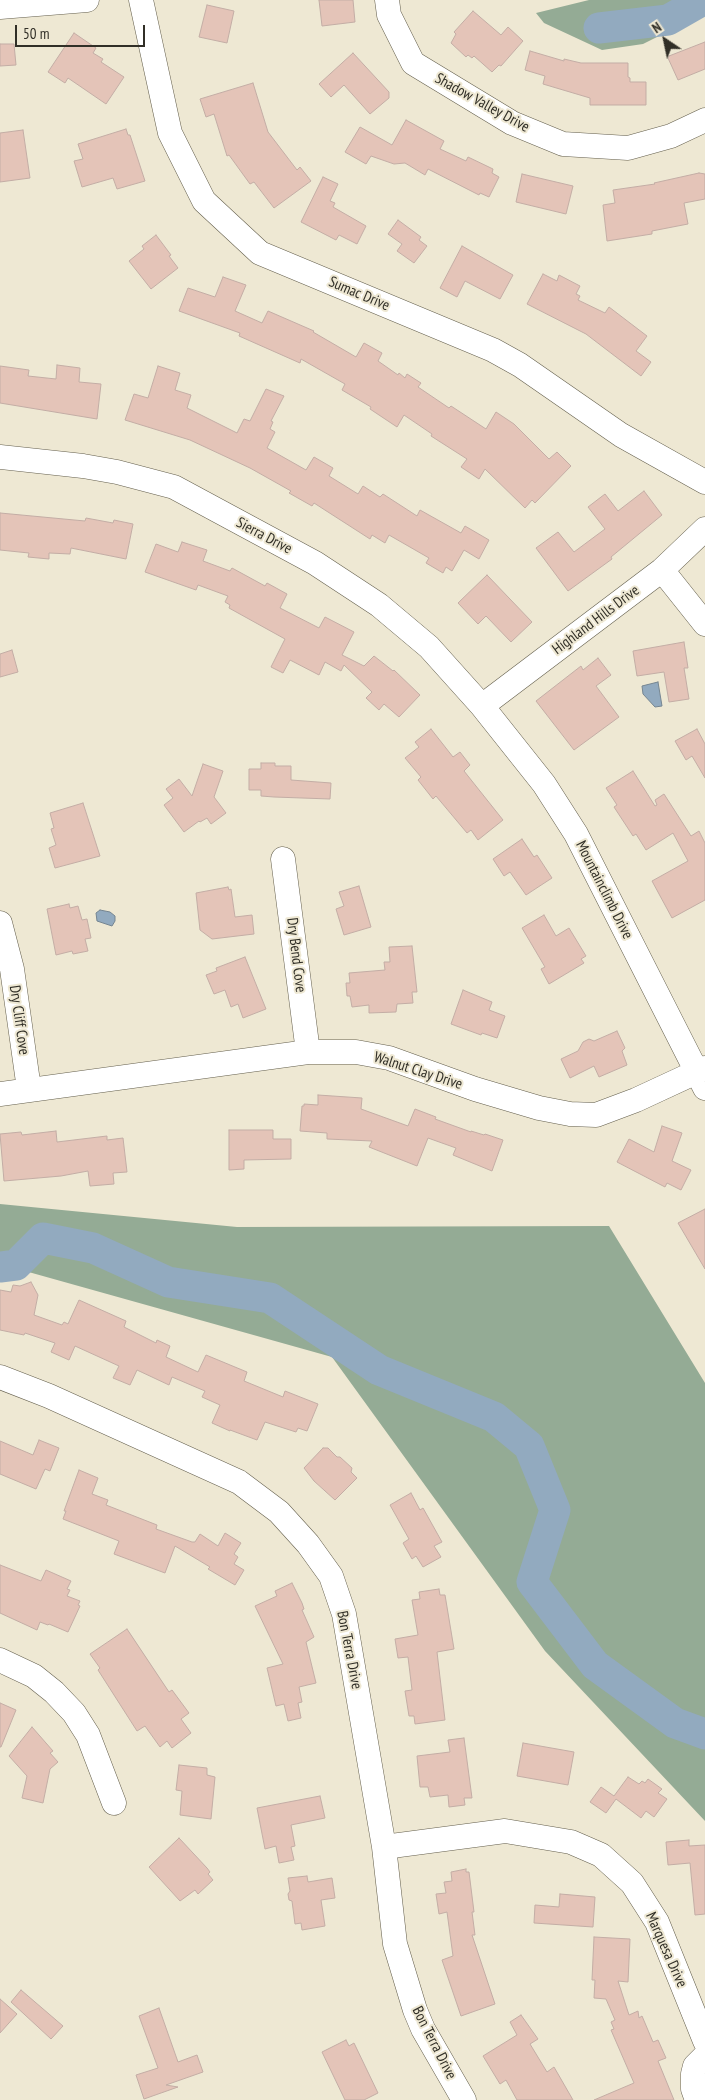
<!DOCTYPE html>
<html>
<head>
<meta charset="utf-8">
<style>
  body { margin:0 }
  #map { position:relative; width:705px; height:2100px; overflow:hidden; background:#eee8d3; font-family:"PT Sans Narrow",sans-serif }
  canvas { display:block }
  .north { position:absolute; left:640px; top:15px; width:50px; height:50px; -webkit-text-stroke:4px #eee8d3; paint-order:stroke; rotate:326deg; font-size:14px; font-weight:700; line-height:20px; text-align:center; color:#312f27 }
  .north::after { content:''; display:block; margin:auto; width:18px; height:22px; background:#312f27; clip-path:polygon(50% 0,100% 100%,50% 72%,0 100%) }
  .scale { position:absolute; left:15px; top:25px; width:130px; height:22px; box-sizing:border-box; border:2px solid #312f27; border-top:0; padding-left:6px; font-size:15px; line-height:18px; white-space:nowrap; color:#312f27; -webkit-text-stroke:4px #eee8d3; paint-order:stroke }
</style>
</head>
<body>
<div id="map">
<canvas width="705" height="2100"></canvas>
<div class="north">N</div>
<div class="scale">50 m</div>
</div>
<script>
const ctx = document.querySelector('canvas').getContext('2d');
ctx.lineJoin = 'round';
function fill(path, color) {
  ctx.fillStyle = color;
  ctx.fill(path, 'evenodd');
}
function poly(rows) {
  const path = new Path2D();
  for (const r of rows) {
    path.moveTo(r[0], r[1]);
    for (let i = 2; i < r.length; i += 2) path.lineTo(r[i], r[i + 1]);
  }
  return path;
}
function stroke(path, color, width, dash) {
  ctx.strokeStyle = color;
  ctx.lineWidth = width;
  ctx.lineCap = dash ? 'butt' : 'round';
  ctx.setLineDash(dash || []);
  ctx.stroke(path);
}
function label(font, color, halo, rows, align = 'center') {
  ctx.font = font + ' "PT Sans Narrow",sans-serif';
  ctx.lineWidth = 4;
  ctx.setLineDash([]);
  ctx.textBaseline = 'middle';
  ctx.strokeStyle = halo;
  ctx.fillStyle = color;
  for (const [text, x, y, turn = 0] of rows) {
    ctx.save();
    ctx.translate(x, y);
    ctx.rotate((+turn || 0) * Math.PI / 180);
    ctx.textAlign = isNaN(turn) ? turn : align;
    if (halo) ctx.strokeText(text, 0, 0);
    ctx.fillText(text, 0, 0);
    ctx.restore();
  }
}
const forest = poly([
  [589,0,705,0,705,13,643,44,602,50,544,23,536,13],
  [0,1204,237,1227,609,1226,705,1383,705,1821,545,1651,332,1357,0,1264]
]);
const water = poly([
  [658,682,662,706,655,707,643,694,642,686,658,682],
  [100,910,110,912,115,916,115,921,112,926,97,921,96,913,100,910]
]);
const river = poly([
  [599,28,668,20,703,0],
  [0,1267,16,1265,43,1238,93,1248,168,1282,270,1298,379,1370,494,1417,529,1446,555,1510,532,1582,595,1665,675,1723,705,1734]
]);
const building = poly([
  [319,0,353,0,355,22,322,26,319,0],
  [207,5,234,11,227,43,199,37,207,5],
  [473,11,501,35,508,27,523,41,501,66,499,65,492,72,474,56,472,58,468,55,466,57,451,43,456,34,454,32,473,11],
  [74,33,96,48,93,53,103,59,101,62,124,77,106,104,68,78,65,83,48,72,74,33],
  [705,42,705,69,678,80,668,58,669,56,705,42],
  [0,44,14,44,16,65,0,66,0,44],
  [530,51,564,61,564,59,581,63,628,63,628,77,630,78,630,82,646,82,646,105,590,105,590,98,543,84,545,76,525,70,530,51],
  [353,53,389,92,389,98,370,114,344,85,331,97,319,84,353,53],
  [253,83,268,132,297,170,300,167,311,181,274,208,254,182,250,184,229,155,227,156,214,114,206,117,200,99,253,83],
  [406,120,444,141,440,149,466,161,468,157,493,169,492,173,499,177,489,197,480,193,479,195,428,169,425,175,405,163,394,164,371,156,366,164,345,152,360,127,392,145,406,120],
  [126,129,128,135,130,135,145,181,117,189,113,178,82,187,74,161,83,159,78,144,126,129],
  [23,130,30,178,0,182,0,133,23,130],
  [699,173,705,174,705,199,684,203,688,224,652,231,652,234,607,241,603,205,615,203,613,190,655,184,654,183,699,173],
  [522,174,573,186,566,214,516,202,522,174],
  [323,177,338,184,330,201,335,203,333,207,366,226,357,244,339,235,336,240,301,222,323,177],
  [398,220,421,237,419,240,427,246,414,263,397,251,402,244,388,234,398,220],
  [156,235,171,255,169,256,178,268,151,289,129,261,144,249,142,246,156,235],
  [462,246,513,275,500,299,465,281,457,297,440,288,462,246],
  [543,274,557,281,559,275,580,286,576,294,580,296,578,300,605,313,609,307,647,336,636,351,651,362,641,376,586,334,527,304,543,274],
  [223,277,246,285,235,311,262,323,268,311,314,331,313,332,356,357,364,343,382,353,378,361,398,375,399,373,405,378,407,374,421,383,418,387,449,408,451,406,486,429,496,412,514,424,549,459,557,452,571,466,535,503,532,500,525,508,485,469,479,479,461,467,467,459,431,436,432,434,404,415,397,427,370,409,371,407,342,390,345,384,301,359,300,363,239,336,240,333,179,311,188,288,215,297,223,277],
  [57,365,80,368,79,382,101,384,97,419,0,403,0,366,29,370,28,376,56,379,57,365],
  [158,366,180,373,175,390,191,395,187,408,237,433,244,419,250,421,266,389,284,396,271,421,273,422,270,429,275,432,267,448,306,470,314,457,333,468,329,476,358,494,363,486,380,497,383,494,417,516,420,510,461,533,465,526,489,540,479,559,464,550,452,571,446,567,443,573,426,563,429,558,389,535,385,543,372,535,370,539,314,503,312,506,289,493,291,491,250,468,190,440,125,420,134,394,148,398,158,366],
  [644,491,662,515,611,557,612,559,568,591,536,548,558,532,574,552,605,529,588,507,605,494,618,511,644,491],
  [0,513,85,521,86,518,113,523,114,520,133,524,126,559,71,548,70,554,49,553,49,559,28,557,29,553,0,550,0,513],
  [182,542,207,550,203,561,230,571,232,568,265,586,267,583,287,594,280,608,319,628,325,617,354,632,342,655,364,666,374,656,393,671,394,670,420,695,399,717,384,704,379,710,366,698,372,692,344,665,341,671,325,662,319,675,290,660,283,673,271,667,285,639,229,608,230,605,225,602,228,596,198,585,196,590,145,572,156,544,178,552,182,542],
  [487,575,532,622,511,642,486,616,478,624,458,603,487,575],
  [684,642,688,668,684,668,689,699,669,702,664,672,637,676,633,651,684,642],
  [12,650,18,672,0,677,0,654,12,650],
  [598,658,611,675,596,686,619,717,574,750,536,701,581,666,583,670,598,658],
  [431,729,453,757,460,752,470,765,464,771,503,820,478,840,471,830,467,833,436,796,433,799,418,780,421,777,405,758,419,747,415,742,431,729],
  [697,729,705,744,705,778,692,756,686,760,675,741,697,729],
  [261,763,275,763,275,766,291,766,291,780,331,783,330,799,274,797,261,796,261,790,249,790,249,769,261,769,261,763],
  [203,764,223,771,214,797,226,813,211,824,207,818,200,822,199,821,184,832,164,805,173,798,166,789,179,779,192,796,203,764],
  [633,771,655,806,657,805,655,800,664,794,691,836,699,831,705,843,705,900,672,918,652,881,688,861,673,833,646,850,636,834,633,836,614,807,617,805,606,788,633,771],
  [83,803,100,856,55,868,49,848,56,845,51,829,54,828,50,813,83,803],
  [522,839,534,857,537,855,552,878,526,895,510,872,504,876,493,859,522,839],
  [359,886,371,927,344,935,336,909,344,906,339,892,359,886],
  [228,887,229,890,231,889,235,917,252,915,254,934,212,939,200,930,196,893,228,887],
  [69,904,70,908,78,906,82,920,87,919,91,938,85,939,88,951,73,954,72,951,56,955,47,909,69,904],
  [544,915,556,936,569,928,586,956,581,959,584,963,549,984,541,969,545,967,522,928,544,915],
  [412,946,417,992,412,992,413,1003,397,1004,396,1012,369,1013,369,1005,352,1007,350,996,347,996,346,983,350,983,349,973,385,970,384,962,390,962,389,947,412,946],
  [245,957,266,1009,243,1018,238,1004,231,1007,225,990,214,994,206,975,217,971,216,968,245,957],
  [463,990,492,1002,489,1010,505,1016,497,1038,482,1033,481,1035,451,1024,463,990],
  [617,1031,625,1048,622,1051,627,1065,599,1077,594,1066,570,1078,561,1059,578,1051,583,1042,589,1039,594,1041,617,1031],
  [318,1095,362,1098,361,1109,408,1126,415,1109,436,1117,435,1119,471,1132,471,1131,484,1135,485,1134,503,1140,492,1171,453,1155,456,1148,428,1138,417,1166,369,1147,372,1141,327,1139,327,1133,300,1131,302,1106,304,1106,304,1104,318,1105,318,1095],
  [662,1126,682,1133,672,1161,691,1170,681,1190,667,1183,665,1187,617,1162,629,1139,654,1152,662,1126],
  [229,1130,273,1130,273,1139,291,1139,291,1159,244,1160,244,1169,229,1170,229,1130],
  [56,1131,57,1142,107,1136,107,1140,123,1138,127,1172,113,1173,114,1184,90,1186,88,1171,61,1176,4,1181,0,1134,21,1132,22,1135,56,1131],
  [705,1209,705,1269,678,1223,705,1209],
  [31,1282,38,1295,34,1315,62,1325,64,1322,68,1324,79,1300,126,1321,124,1327,156,1343,157,1340,170,1346,166,1357,198,1372,206,1355,247,1372,244,1381,283,1397,285,1391,318,1404,307,1431,298,1428,296,1432,265,1422,257,1440,230,1430,230,1431,212,1423,220,1405,202,1397,205,1391,172,1377,169,1385,137,1370,130,1385,113,1378,119,1366,75,1346,69,1360,51,1352,55,1343,25,1333,24,1335,0,1330,0,1290,11,1292,13,1285,20,1286,31,1282],
  [39,1440,59,1448,50,1471,45,1469,36,1489,0,1474,0,1441,33,1455,39,1440],
  [323,1448,328,1448,337,1457,340,1457,352,1468,351,1472,357,1478,335,1500,314,1481,304,1468,323,1448],
  [79,1470,98,1478,92,1494,108,1500,106,1505,157,1525,156,1529,192,1542,195,1542,200,1534,218,1546,225,1533,241,1543,234,1554,238,1557,234,1564,244,1570,235,1585,208,1569,210,1567,175,1546,165,1573,114,1554,119,1541,63,1519,66,1511,64,1511,79,1470],
  [411,1493,420,1510,423,1508,442,1542,434,1546,441,1557,423,1567,416,1556,412,1559,403,1543,409,1539,390,1505,411,1493],
  [0,1565,41,1581,46,1570,71,1581,67,1589,70,1590,67,1596,80,1601,78,1605,80,1606,68,1632,49,1624,48,1625,40,1622,37,1630,0,1613,0,1565],
  [292,1583,302,1603,304,1609,302,1610,314,1637,306,1642,316,1683,299,1687,302,1702,298,1703,301,1718,288,1721,284,1704,276,1706,267,1668,283,1664,255,1606,277,1596,275,1591,292,1583],
  [439,1589,440,1595,445,1595,454,1649,437,1652,445,1720,415,1724,414,1716,409,1716,405,1691,412,1690,408,1657,398,1658,395,1639,418,1635,412,1600,420,1599,419,1592,439,1589],
  [127,1629,169,1692,172,1690,189,1713,181,1719,191,1733,172,1748,167,1741,160,1747,145,1726,137,1731,98,1670,100,1668,90,1654,127,1629],
  [0,1703,16,1710,1,1747,0,1747,0,1703],
  [32,1727,53,1751,50,1753,58,1762,50,1769,43,1803,22,1798,27,1776,9,1756,32,1727],
  [464,1738,472,1798,464,1798,465,1805,449,1807,448,1795,430,1797,428,1787,420,1787,417,1756,450,1752,448,1740,464,1738],
  [523,1743,574,1752,568,1785,517,1776,523,1743],
  [179,1765,207,1768,207,1775,215,1777,211,1819,180,1815,182,1791,176,1790,179,1765],
  [628,1777,639,1784,642,1781,645,1783,648,1779,662,1789,658,1793,667,1799,654,1817,646,1811,641,1818,616,1799,606,1813,590,1802,601,1787,614,1796,628,1777],
  [320,1796,325,1818,291,1825,295,1846,291,1847,294,1860,279,1863,276,1846,265,1849,257,1808,320,1796],
  [179,1838,207,1868,210,1872,208,1874,213,1880,198,1894,195,1890,180,1901,149,1867,179,1838],
  [689,1840,689,1846,705,1845,705,1914,695,1915,690,1863,668,1865,666,1842,689,1840],
  [466,1869,466,1872,469,1872,474,1912,472,1912,475,1935,472,1935,495,2004,461,2016,442,1960,453,1956,447,1912,439,1914,436,1894,446,1893,444,1882,452,1881,451,1872,466,1869],
  [307,1876,308,1882,332,1878,335,1898,321,1900,325,1926,302,1930,301,1923,295,1924,292,1901,289,1900,288,1894,290,1891,288,1878,307,1876],
  [560,1894,595,1897,593,1927,534,1923,535,1905,559,1907,560,1894],
  [594,1937,630,1939,628,1982,618,1981,629,2015,638,2011,639,2018,642,2016,653,2042,658,2040,666,2058,658,2061,674,2100,594,2100,634,2083,611,2030,614,2029,611,2022,615,2020,606,1999,594,1998,595,1980,592,1980,594,1937],
  [21,1990,63,2026,51,2039,11,2002,21,1990],
  [0,1999,17,2014,0,2033,0,1999],
  [159,2008,178,2062,197,2055,203,2072,166,2085,178,2087,144,2099,136,2075,158,2068,139,2016,159,2008],
  [521,2015,538,2039,530,2044,547,2072,554,2067,573,2100,517,2100,506,2080,500,2084,483,2056,517,2035,510,2022,521,2015],
  [346,2040,349,2046,354,2043,378,2093,364,2100,345,2100,322,2052,346,2040]
]);
const minor = poly([
  [141,0,170,133,204,201,260,253,493,350,520,365,621,435,705,482],
  [387,0,389,15,413,63,512,123,563,144,628,148,671,136,705,120],
  [0,7,87,0],
  [0,457,83,466,117,472,174,487,315,563,379,605,429,647,482,706,544,784,576,834,705,1088],
  [662,570,705,624],
  [482,706,662,570,705,529],
  [283,859,308,1052],
  [0,923,12,969,29,1089],
  [0,1094,308,1052,356,1052,389,1058,475,1089,539,1108,570,1114,596,1115,636,1100,705,1068],
  [0,1377,49,1396,239,1482,279,1512,308,1544,331,1576,344,1614,384,1847,395,1944,415,2010,423,2029,464,2100],
  [0,1660,34,1676,54,1692,74,1713,88,1735,114,1803],
  [384,1847,505,1831,571,1842,601,1855,632,1883,657,1922,705,2041],
  [697,2100,693,2089,693,2074,695,2066,705,2056]
]);
const streetNames = [
  ["Shadow Valley Drive",482,103,29],
  ["Sumac Drive",359,294,23],
  ["Sierra Drive",264,536,28],
  ["Highland Hills Drive",596,620,-37],
  ["Mountainclimb Drive",604,890,63],
  ["Dry Bend Cove",296,955,83],
  ["Dry Cliff Cove",19,1020,82],
  ["Walnut Clay Drive",418,1071,18],
  ["Bon Terra Drive",349,1650,79],
  ["Marquesa Drive",666,1950,66],
  ["Bon Terra Drive",434,2043,63]
];
fill(forest, '#94ab95');
fill(water, '#92aabf');
stroke(water, '#758591', 1);
stroke(river, '#92aabf', 31);
fill(building, '#e4c4b8');
stroke(building, '#c3ada5', 1);
stroke(minor, '#645f4d', 25);
stroke(minor, '#fff', 24);
label('15px', '#312f27', '#eee8d3', streetNames);
</script>
</body>
</html>
